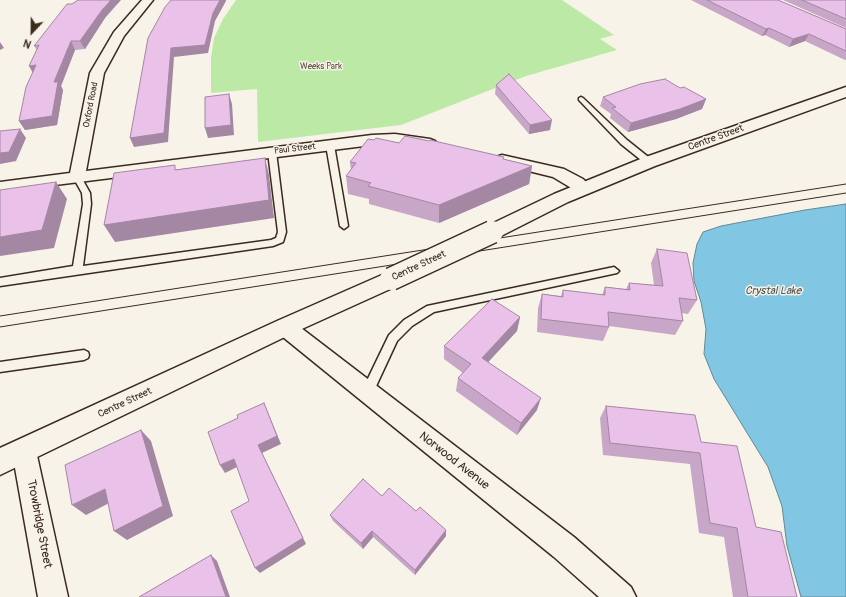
<!DOCTYPE html>
<html>
<head>
<meta charset="utf-8">
<style>
  body { margin:0 }
  #map { position:relative; width:846px; height:597px; overflow:hidden; background:#f7f3e8; font-family:Pangolin,sans-serif }
  canvas { display:block }
  .north { position:absolute; left:12px; top:12px; width:40px; height:40px; -webkit-text-stroke:3px #f7f3e8; paint-order:stroke; rotate:202deg; font-size:11px; font-weight:700; line-height:16px; text-align:center; color:#3b2a1e }
  .north::after { content:''; display:block; margin:auto; width:14px; height:18px; background:#3b2a1e; clip-path:polygon(50% 0,100% 100%,50% 72%,0 100%) }
</style>
</head>
<body>
<div id="map">
<canvas width="846" height="597"></canvas>
<div class="north">N</div>
</div>
<script>
const ctx = document.querySelector('canvas').getContext('2d');
ctx.lineJoin = 'round';
function fill(path, color) {
  ctx.fillStyle = color;
  ctx.fill(path, 'evenodd');
}
function poly(rows) {
  const path = new Path2D();
  for (const r of rows) {
    path.moveTo(r[0], r[1]);
    for (let i = 2; i < r.length; i += 2) path.lineTo(r[i], r[i + 1]);
  }
  return path;
}
function stroke(path, color, width, dash) {
  ctx.strokeStyle = color;
  ctx.lineWidth = width;
  ctx.lineCap = dash ? 'butt' : 'round';
  ctx.setLineDash(dash || []);
  ctx.stroke(path);
}
function label(font, color, halo, rows, align = 'center') {
  ctx.font = font + ' Pangolin,sans-serif';
  ctx.lineWidth = 3;
  ctx.setLineDash([]);
  ctx.textBaseline = 'middle';
  ctx.strokeStyle = halo;
  ctx.fillStyle = color;
  for (const [text, x, y, turn = 0] of rows) {
    ctx.save();
    ctx.translate(x, y);
    ctx.rotate((+turn || 0) * Math.PI / 180);
    ctx.textAlign = isNaN(turn) ? turn : align;
    if (halo) ctx.strokeText(text, 0, 0);
    ctx.fillText(text, 0, 0);
    ctx.restore();
  }
}
const green = poly([
  [236,0,562,0,614,35,600,39,617,50,526,76,401,125,258,142,257,89,211,93,211,58,214,38,223,19]
]);
const water = poly([
  [846,204,846,597,801,597,787,546,782,506,768,467,714,379,704,354,706,329,701,302,694,281,693,263,697,244,703,232,721,226,805,210,846,204]
]);
const lane = poly([
  [581,97,583,98,627,140,652,160,652,164,646,164,621,144,579,100,579,98,581,97],
  [327,143,330,143,334,145,348,226,344,229,340,226,326,145,327,143],
  [269,150,272,150,276,152,286,232,283,242,273,246,0,286,0,278,73,266,83,204,82,193,73,177,77,174,80,175,90,193,91,204,83,266,271,240,276,238,278,232,268,152,269,150],
  [614,267,619,271,617,273,434,312,412,326,397,341,371,397,367,398,363,397,361,393,389,335,404,320,427,306,614,267],
  [84,350,88,352,89,355,88,358,84,360,0,372,0,362,84,350]
]);
const street = poly([
  [142,0,153,0,124,36,104,73,86,171,372,135,395,134,430,139,435,141,438,144,435,147,430,149,395,144,372,145,0,192,0,182,70,173,90,73,114,32,142,0],
  [502,155,564,169,583,179,592,188,590,192,584,193,578,192,553,177,496,163,494,160,496,157,502,155],
  [285,319,292,321,574,537,631,587,636,597,599,597,554,557,278,333,275,327,278,321,285,319],
  [24,439,33,443,36,451,68,597,38,597,12,451,15,443,24,439]
]);
const secondary = poly([
  [846,87,846,97,655,166,568,202,499,237,492,239,485,237,482,232,485,227,554,194,643,158,846,87],
  [391,271,399,273,402,279,399,285,293,333,0,475,0,448,277,321,391,271]
]);
const tram = poly([
  [0,316,846,184],
  [0,327,846,193]
]);
const secondaryBridge = poly([
  [391,279,492,232]
]);
const wall = poly([
  [691,0,778,0,846,29,846,60,845,60,805,41,789,47,765,35,762,36],
  [783,0,846,0,846,28],
  [72,4,105,18,85,49,75,50,61,86,63,90,57,125,25,130,19,121,33,73,37,50,34,46],
  [496,85,550,130,529,134,495,94],
  [680,88,706,99,702,109,676,119,628,132,610,118,611,114,600,106,603,97],
  [374,140,399,143,504,159,532,166,529,184,439,223,369,204,369,199,348,194,346,176,351,170,350,162],
  [657,249,697,300,688,314,682,313,683,321,675,335,609,326,609,327,603,341,537,332,538,308,542,294,561,296,563,290,602,295,605,287,626,289,629,283,654,285,651,263],
  [520,317,517,331,488,362,537,410,517,435,456,391,458,378,463,373,444,359,444,346],
  [606,406,701,442,756,527,797,597,733,597,724,537,699,533,690,464,603,455,600,418],
  [382,496,416,511,446,530,446,536,415,575,373,537,363,549,333,521,330,515]
]);
const shadedWall = poly([
  [111,0,121,0,105,18,85,49,80,41,102,10],
  [220,0,226,0,226,1,215,21,208,53,174,57,168,142,134,147,130,138,171,48,213,13],
  [769,28,765,35,762,36,766,29],
  [809,34,805,41,789,47,793,39],
  [71,41,75,50,61,86,63,90,57,125,25,130,19,121,54,82],
  [0,42,4,48,0,50],
  [36,65,34,75,29,66],
  [229,94,232,104,234,135,208,138,205,128],
  [706,99,702,109,676,119,628,132,631,123],
  [552,120,550,130,529,134,530,125],
  [20,129,26,138,16,161,0,164,0,153],
  [265,158,269,175,274,218,115,242,104,225],
  [532,166,529,184,439,223,439,205],
  [56,182,67,199,54,248,0,256,0,237],
  [520,317,517,331,480,371,482,358],
  [541,398,537,410,517,435,521,423],
  [264,403,281,444,262,453,306,544,260,573,255,568,258,445],
  [141,430,151,441,173,516,127,540,114,531],
  [234,459,239,466,225,473,220,465],
  [105,489,117,499,86,515,72,505],
  [446,530,446,536,415,575,415,570],
  [372,531,373,537,363,549,361,543],
  [211,555,217,561,230,597,226,597]
]);
const building = poly([
  [78,0,111,0,102,10,80,41,71,41,54,82,58,82,52,116,19,121,26,87,36,65,29,66,39,45,34,46,67,4,72,4,78,0],
  [171,0,220,0,213,13,205,45,171,48,164,133,130,138,148,38,165,7,171,0],
  [707,0,778,0,846,29,846,51,809,34,793,39,769,28,766,29,707,0],
  [802,0,846,0,846,19,802,0],
  [509,74,552,120,530,125,496,85,509,74],
  [665,79,680,88,684,87,706,99,680,109,631,123,612,108,616,107,603,97,640,84,665,79],
  [229,94,231,125,205,128,205,97,229,94],
  [20,129,9,152,0,153,0,131,20,129],
  [405,136,429,141,430,140,504,157,503,159,532,166,439,205,368,186,371,183,346,176,356,163,350,162,368,139,374,140,376,138,399,143,405,136],
  [265,158,269,200,104,225,114,173,175,165,175,170,265,158],
  [56,182,42,230,0,237,0,190,56,182],
  [657,249,687,253,697,300,679,298,683,321,608,312,609,327,541,319,542,294,563,297,563,290,605,295,605,287,630,290,629,283,663,286,657,249],
  [492,299,520,317,482,358,541,398,521,423,458,378,471,364,444,346,492,299],
  [264,403,277,436,258,445,303,538,255,568,231,511,249,501,234,459,220,465,208,432,238,418,237,415,264,403],
  [606,406,695,415,701,442,737,446,756,527,781,532,797,597,748,597,737,528,710,523,700,453,610,443,606,406],
  [141,430,163,506,114,531,105,489,72,505,65,465,141,430],
  [363,479,382,496,389,488,416,511,420,507,446,530,415,570,372,531,361,543,330,515,363,479],
  [211,555,226,597,139,597,211,555]
]);
const farParknames = [
  ["Weeks Park",321,67]
];
const farStreetnames = [
  ["Oxford Road",91,105,-79],
  ["Paul Street",295,149,-7]
];
const streetNames = [
  ["Centre Street",716,138,-20],
  ["Centre Street",419,266,-25],
  ["Centre Street",125,403,-25]
];
const waterNames = [
  ["Crystal Lake",773,291]
];
const nearStreetnames = [
  ["Norwood Avenue",454,461,38],
  ["Trowbridge Street",39,524,79]
];
fill(green, '#bde9a6');
fill(water, '#81c6e2');
stroke(water, '#658894', 1);
stroke(lane, '#3b2a1e', 3);
stroke(street, '#3b2a1e', 3);
stroke(secondary, '#3b2a1e', 3);
fill(lane, '#f7f3e8');
fill(street, '#f7f3e8');
fill(secondary, '#f7f3e8');
stroke(tram, '#3b2a1e', 1);
stroke(secondaryBridge, '#3b2a1e', 25, []);
stroke(secondaryBridge, '#f7f3e8', 22);
fill(wall, '#c8a6c8');
fill(shadedWall, '#a387a3');
fill(building, '#e9c1e9');
stroke(building, '#a387a3', 1);
label('9px', '#555039', '#f7f3e8', farParknames);
label('9px', '#3b2a1e', '#f7f3e8', farStreetnames);
label('10px', '#3b2a1e', '#f7f3e8', streetNames);
label('italic 11px', '#4c514f', '#f7f3e8', waterNames);
label('12px', '#3b2a1e', '#f7f3e8', nearStreetnames);
</script>
</body>
</html>
